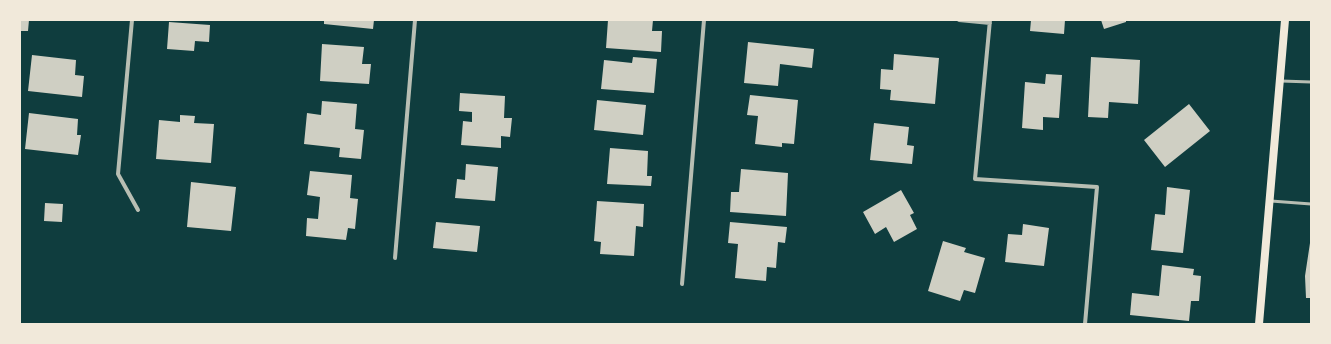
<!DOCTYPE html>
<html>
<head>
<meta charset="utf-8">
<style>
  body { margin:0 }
  #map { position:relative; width:1331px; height:344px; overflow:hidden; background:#0f3d3e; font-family:Barlow,sans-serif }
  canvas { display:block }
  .frame { position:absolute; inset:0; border:21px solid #f1e9da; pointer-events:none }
</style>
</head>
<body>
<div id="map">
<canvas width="1331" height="344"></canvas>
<div class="frame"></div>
</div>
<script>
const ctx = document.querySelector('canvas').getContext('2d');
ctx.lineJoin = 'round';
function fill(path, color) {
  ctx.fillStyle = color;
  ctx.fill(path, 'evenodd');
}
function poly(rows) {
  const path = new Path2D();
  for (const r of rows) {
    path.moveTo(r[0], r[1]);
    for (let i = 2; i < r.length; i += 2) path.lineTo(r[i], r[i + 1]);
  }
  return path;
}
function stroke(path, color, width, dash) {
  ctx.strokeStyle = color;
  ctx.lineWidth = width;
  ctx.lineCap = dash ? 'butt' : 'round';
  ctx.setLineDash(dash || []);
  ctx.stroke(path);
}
const building = poly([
  [20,20,29,20,28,31,20,31],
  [324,20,374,20,373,29,324,24],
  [608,20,653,20,652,31,662,31,661,52,606,48],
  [1031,20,1065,20,1064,34,1030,31],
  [1101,20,1126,20,1126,22,1104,29],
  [169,22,210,25,209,42,195,41,194,51,167,49],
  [748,42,814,49,812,68,780,64,778,86,744,83],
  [322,44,364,47,362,64,371,64,369,84,320,81],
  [894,54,939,58,935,104,890,100,891,90,880,89,881,69,893,70],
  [32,55,76,60,75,75,84,76,82,97,28,91],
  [633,57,657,59,654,93,601,89,604,60,632,63],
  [1091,57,1140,60,1138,104,1109,102,1108,118,1088,117],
  [1046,74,1062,75,1059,118,1043,117,1043,130,1022,128,1025,82,1045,84],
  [460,93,505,96,504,118,512,118,510,137,501,136,501,148,461,145,463,121,472,122,472,112,459,111],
  [750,95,798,100,794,144,782,143,782,147,755,144,758,116,747,115],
  [597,100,646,105,643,135,594,130],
  [322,101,357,104,355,129,364,130,361,159,339,157,340,148,304,144,307,113,321,115],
  [1189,104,1210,131,1165,167,1144,140],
  [29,113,78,119,77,135,81,135,78,155,25,149],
  [180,115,195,116,194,123,214,124,211,163,156,159,159,120,180,122],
  [874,123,909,127,907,145,914,146,912,164,870,160],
  [610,148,648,151,647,176,652,176,651,186,607,184],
  [466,164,498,167,495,201,455,198,457,179,465,180],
  [741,169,788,173,786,216,730,212,731,192,739,192],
  [310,171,352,175,350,198,358,199,355,229,348,228,346,240,306,236,307,218,318,219,320,197,307,195],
  [191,182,236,187,231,231,187,227],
  [1167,187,1190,190,1183,253,1151,250,1155,214,1165,215],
  [901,190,914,213,910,215,917,229,894,242,886,227,875,234,863,212],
  [597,201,644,204,643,227,636,226,634,256,600,254,601,242,594,241],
  [45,203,63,204,62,222,44,221],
  [436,222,480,226,477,252,433,248],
  [730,222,787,227,785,243,778,242,776,268,767,267,766,281,735,278,738,244,728,243],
  [1023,224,1049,228,1044,266,1005,262,1008,234,1022,235],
  [943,241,966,248,964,252,985,258,975,293,964,290,960,301,928,291],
  [1310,243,1311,243,1311,298,1306,298,1305,276],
  [1162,265,1194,269,1193,275,1201,276,1199,301,1191,301,1189,321,1130,315,1132,293,1159,296]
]);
const service = poly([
  [1281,81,1311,82],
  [1271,201,1311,204]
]);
const minor = poly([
  [132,20,118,174,138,210],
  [959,20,990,23],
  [990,20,975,179,1097,187,1085,324],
  [395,258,415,20],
  [682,284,704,20]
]);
const secondary = poly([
  [1259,324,1285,20]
]);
fill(building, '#cfcfc3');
stroke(service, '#b8beb3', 3);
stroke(minor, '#b8beb3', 4);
stroke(secondary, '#f1e9da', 8);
</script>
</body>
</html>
